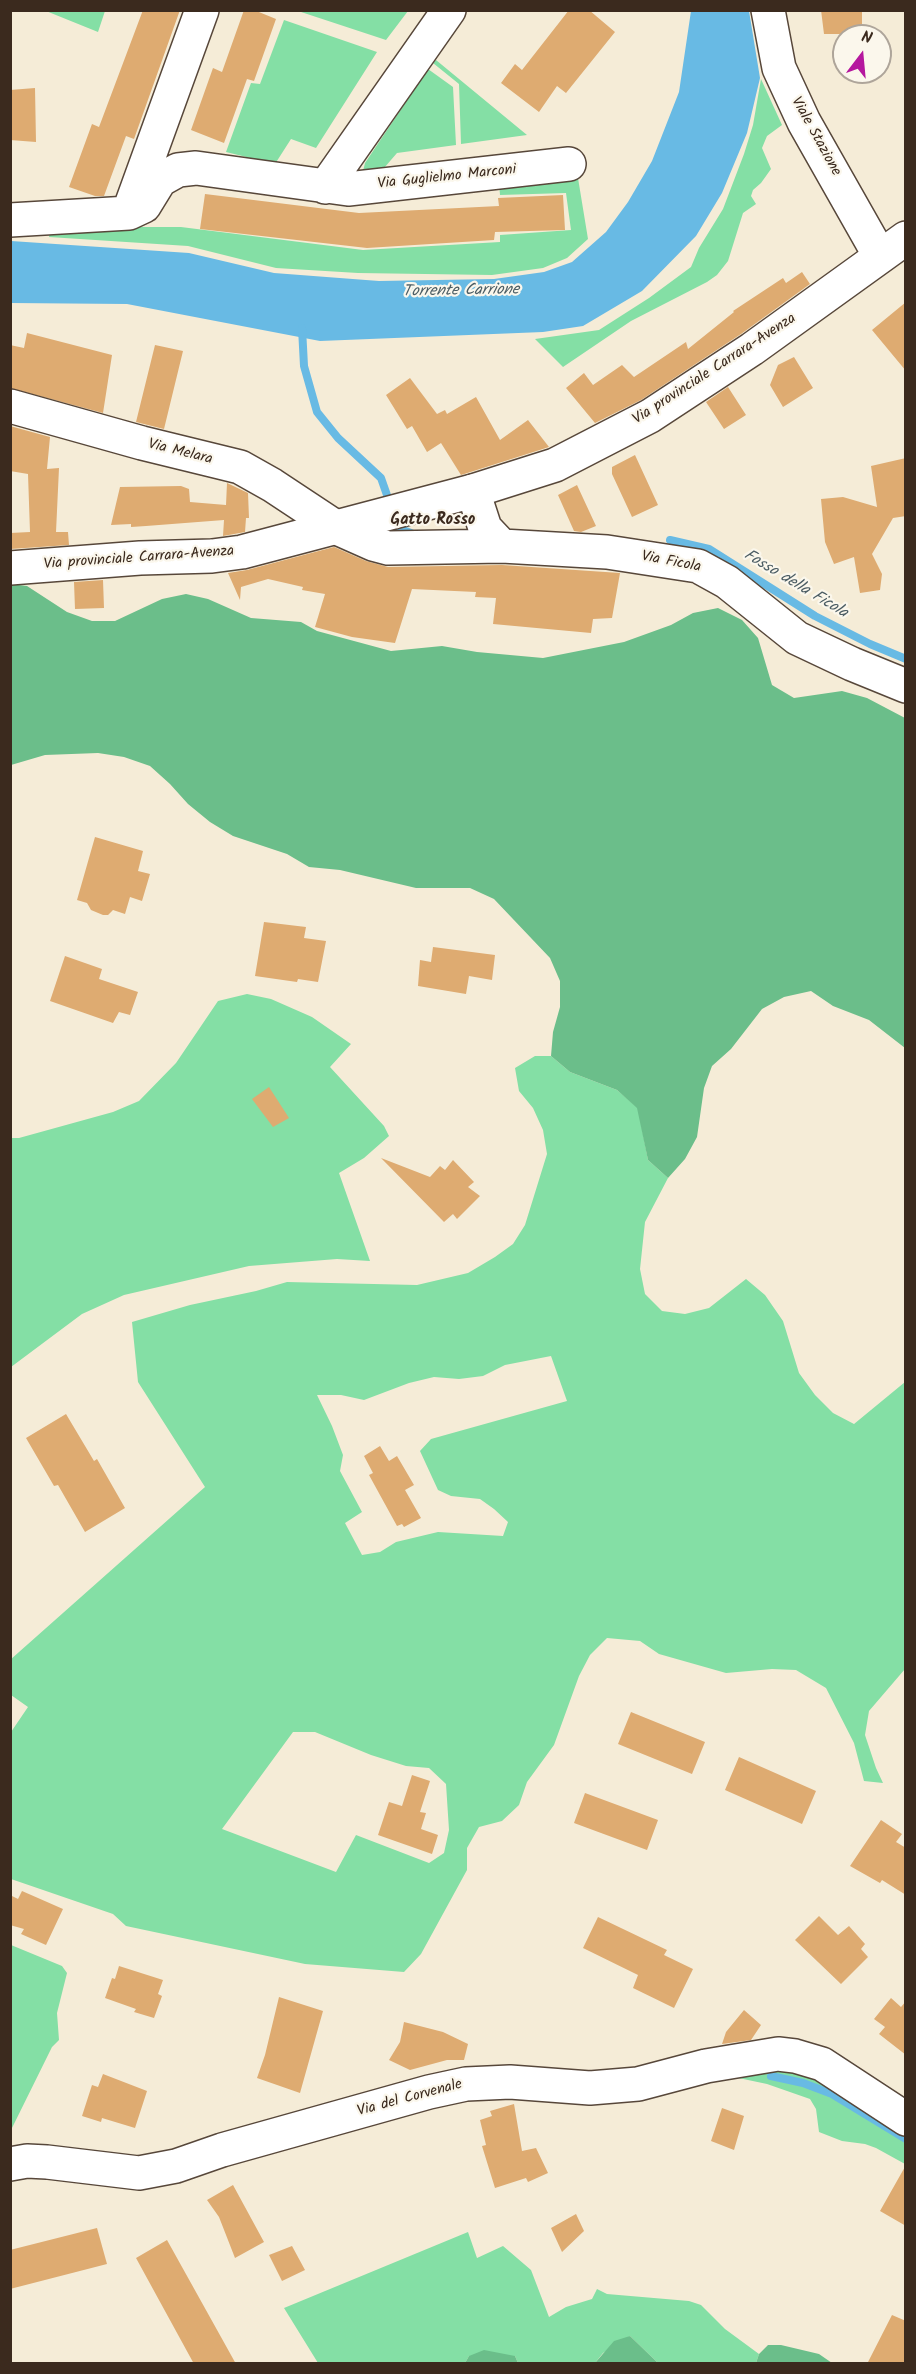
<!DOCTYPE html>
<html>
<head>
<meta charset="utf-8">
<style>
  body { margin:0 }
  #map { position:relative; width:916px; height:2374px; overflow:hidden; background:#f5ecd7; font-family:Kalam,sans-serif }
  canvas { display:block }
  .frame { position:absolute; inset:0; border:12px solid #3b2a1e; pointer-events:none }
  .north { position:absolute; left:832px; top:24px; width:60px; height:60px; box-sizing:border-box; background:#fbf7ec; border:2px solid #aea59a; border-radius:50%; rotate:16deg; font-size:16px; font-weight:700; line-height:24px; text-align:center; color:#3b2a1e }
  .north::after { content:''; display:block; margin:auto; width:21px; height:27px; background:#b5179e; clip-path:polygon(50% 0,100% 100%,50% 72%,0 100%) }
</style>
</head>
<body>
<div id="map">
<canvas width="916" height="2374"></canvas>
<div class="frame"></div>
<div class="north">N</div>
</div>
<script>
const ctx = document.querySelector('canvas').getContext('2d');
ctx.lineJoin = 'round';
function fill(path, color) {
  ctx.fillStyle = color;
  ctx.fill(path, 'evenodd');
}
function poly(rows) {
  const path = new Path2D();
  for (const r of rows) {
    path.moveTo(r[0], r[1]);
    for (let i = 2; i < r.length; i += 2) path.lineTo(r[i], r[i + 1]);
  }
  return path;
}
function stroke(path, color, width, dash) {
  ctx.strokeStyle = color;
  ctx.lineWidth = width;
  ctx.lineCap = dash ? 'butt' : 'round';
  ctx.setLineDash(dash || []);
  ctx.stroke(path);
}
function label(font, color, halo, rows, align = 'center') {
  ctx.font = font + ' Kalam,sans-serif';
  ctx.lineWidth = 4.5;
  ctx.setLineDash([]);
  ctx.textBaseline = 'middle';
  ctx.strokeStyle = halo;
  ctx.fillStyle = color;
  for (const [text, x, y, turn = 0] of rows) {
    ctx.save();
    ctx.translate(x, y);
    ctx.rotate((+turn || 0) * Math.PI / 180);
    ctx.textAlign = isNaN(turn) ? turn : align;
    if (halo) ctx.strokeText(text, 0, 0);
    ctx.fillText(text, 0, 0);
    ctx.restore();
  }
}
const green = poly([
  [46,11,105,11,98,32],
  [298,11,408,10,408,11,386,40],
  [284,20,377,52,316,148,291,139,275,164,226,152,251,83,260,84],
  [436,60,527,135,461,144,459,84,433,63],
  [428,69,453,87,456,145,397,153,378,175,363,171,365,163],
  [761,79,782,125,767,136,762,148,771,169,761,183,753,190,751,196,756,204,743,213,728,261,717,275,707,282,631,321,563,367,535,339,599,330,649,298,691,267,699,248,723,209,744,154,753,125],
  [577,172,588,239,567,258,543,268,492,275,358,273,276,268,188,246,49,237,50,231,134,227,181,227,363,250,500,242,500,235,571,230,566,193,500,195,499,183],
  [247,994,271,999,312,1017,351,1044,330,1067,384,1126,389,1136,364,1158,339,1173,370,1261,337,1259,249,1266,124,1295,82,1314,11,1367,10,1138,19,1138,113,1112,139,1101,176,1063,218,1001],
  [535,1056,551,1056,570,1072,617,1090,638,1108,648,1160,668,1178,645,1222,640,1269,645,1294,662,1311,685,1314,709,1308,746,1279,765,1295,783,1321,799,1373,815,1395,833,1413,854,1424,905,1382,905,1669,869,1711,865,1735,876,1768,883,1783,864,1781,854,1743,826,1688,796,1670,772,1669,726,1673,659,1654,640,1641,607,1638,590,1655,579,1676,554,1745,527,1782,519,1805,502,1821,479,1827,467,1848,467,1870,421,1954,404,1972,305,1964,126,1926,113,1914,11,1879,11,1732,28,1707,11,1695,10,1660,205,1487,138,1382,132,1322,190,1305,256,1291,287,1282,417,1285,468,1273,495,1257,513,1244,525,1225,547,1154,543,1130,533,1108,519,1091,515,1068],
  [551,1356,567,1401,431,1439,420,1451,438,1490,451,1496,480,1499,494,1509,508,1522,503,1536,438,1532,396,1542,380,1552,362,1555,345,1523,362,1512,340,1471,343,1455,332,1426,317,1395,341,1395,364,1400,409,1383,434,1377,459,1379,483,1376,505,1365],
  [293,1732,315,1732,371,1755,406,1766,429,1768,446,1784,449,1830,444,1853,429,1863,356,1835,336,1872,222,1829],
  [11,1945,62,1966,67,1973,57,2013,59,2040,52,2047,11,2130],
  [807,2068,905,2134,905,2164,876,2148,865,2144,842,2141,819,2132,816,2109,810,2099,767,2084,729,2076,734,2069],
  [468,2232,477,2258,503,2246,531,2270,549,2317,566,2307,592,2299,597,2289,607,2294,689,2301,701,2305,725,2329,759,2354,756,2363,658,2363,630,2336,603,2353,595,2363,518,2363,515,2356,469,2356,465,2363,318,2363,284,2308]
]);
const forest = poly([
  [11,584,27,586,67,612,92,621,115,621,162,599,186,594,208,599,251,618,301,622,317,631,391,651,442,646,477,652,543,658,624,642,671,625,693,613,718,608,742,620,758,638,772,685,794,698,842,691,867,698,905,718,905,1048,869,1020,833,1006,811,991,784,997,762,1009,731,1049,712,1066,704,1088,697,1137,685,1159,668,1178,648,1160,637,1108,617,1090,570,1072,551,1056,553,1032,560,1007,560,981,550,958,494,899,470,888,416,888,340,870,309,867,287,854,233,836,210,822,188,804,170,784,150,766,124,757,98,753,45,755,11,765],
  [630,2336,658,2363,595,2363,614,2341],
  [768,2345,781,2345,819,2354,832,2363,756,2363,759,2354],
  [484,2350,515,2356,518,2363,465,2363,469,2356]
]);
const water = poly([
  [691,11,749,11,760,78,747,133,722,193,696,236,642,291,583,326,543,332,320,341,127,304,11,303,11,241,189,253,274,273,379,281,494,279,544,272,572,262,606,232,628,202,652,161,679,92]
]);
const stream = poly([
  [302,328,304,366,317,412,338,438,381,478,388,498],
  [395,527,411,533],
  [670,540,709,549,815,616,870,644,906,659],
  [771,2076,803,2083,832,2094,906,2139]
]);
const building = poly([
  [143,10,180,10,134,139,126,136,104,196,95,196,69,187,92,124,99,127],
  [244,10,254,10,276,19,254,81,247,79,224,143,191,130,213,68,222,72],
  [569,10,589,10,615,32,566,93,557,86,539,112,501,83,515,64,522,70],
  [821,10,862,10,862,34,824,34],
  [35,88,36,142,10,140,10,90],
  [205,194,359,213,499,206,498,198,563,195,565,230,495,232,494,240,367,248,200,229],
  [802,272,810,284,741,334,641,400,595,423,566,388,584,373,593,385,622,365,634,377,686,342,688,349,734,312,733,311,783,278,786,283],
  [906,302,906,371,872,330],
  [27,333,112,355,103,413,10,388,10,345,24,348],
  [155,345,183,351,164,429,136,422],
  [794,357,813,388,783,407,770,385,778,365],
  [410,378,437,414,445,410,447,414,476,397,500,440,528,420,549,447,461,475,441,443,427,452,412,426,407,429,386,395],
  [728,387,746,415,724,429,706,402],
  [10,426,50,437,47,469,59,468,56,532,68,532,69,545,10,549,10,533,30,532,28,474,10,471],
  [635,455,658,505,632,517,612,474,612,467],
  [906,458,906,516,893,518,872,554,882,574,880,590,860,593,854,557,834,564,825,542,821,499,843,497,877,507,871,466],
  [227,483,248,493,249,518,246,518,245,532,223,536,224,520,146,526,131,527,131,524,111,525,120,487,181,486,189,489,190,502,226,505],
  [577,485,596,526,581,532,574,531,558,495],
  [334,547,366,561,388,567,502,565,620,573,612,618,593,619,591,633,493,624,496,598,475,597,476,592,412,589,395,643,352,637,315,627,325,594,302,590,303,587,268,579,241,587,240,600,228,573,247,570],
  [103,580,104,608,75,609,74,582],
  [95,837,143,851,138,871,150,874,142,901,130,897,125,914,113,910,108,915,103,915,91,910,87,903,77,900],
  [264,922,306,927,304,938,326,941,318,982,298,979,297,982,255,976],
  [433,947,495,955,492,980,469,976,466,994,418,986,420,960,431,962],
  [65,956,102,969,99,979,138,992,130,1015,119,1012,113,1023,50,1001],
  [269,1087,289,1118,273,1127,252,1099],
  [381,1158,430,1177,440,1166,445,1170,453,1160,474,1182,468,1187,480,1196,457,1219,453,1214,444,1222],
  [66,1414,94,1461,97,1459,125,1508,85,1532,58,1485,54,1486,26,1438],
  [380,1446,389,1461,397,1456,414,1485,405,1490,421,1518,404,1527,402,1524,397,1526,369,1475,373,1473,364,1456],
  [631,1712,705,1742,692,1774,618,1744],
  [739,1757,816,1791,802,1824,725,1790],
  [412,1775,430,1781,420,1812,426,1813,421,1829,438,1835,432,1854,378,1835,389,1802,402,1806],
  [585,1793,658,1820,647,1850,574,1823],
  [881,1820,902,1834,896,1842,906,1848,906,1895,882,1880,880,1883,850,1866],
  [22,1891,63,1909,46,1945,21,1934,24,1929,10,1925,10,1895,18,1899],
  [819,1916,838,1935,849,1926,865,1944,861,1949,868,1957,841,1984,795,1940],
  [598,1917,667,1950,664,1955,693,1969,674,2008,633,1988,638,1975,583,1948],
  [119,1966,163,1980,158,1994,162,1996,154,2018,134,2012,136,2009,105,1998,112,1978,115,1979],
  [279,1997,323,2011,300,2093,257,2078,265,2055],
  [891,1998,901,2007,906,2001,906,2055,879,2034,885,2027,874,2019],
  [744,2010,761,2025,751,2040,722,2044,726,2032],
  [404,2022,443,2032,468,2044,464,2060,447,2060,410,2070,389,2060,400,2042],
  [103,2074,147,2091,135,2128,102,2118,101,2122,82,2116,92,2085,98,2087],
  [514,2104,522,2151,536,2148,548,2173,528,2182,526,2178,495,2188,482,2146,486,2145,480,2120,492,2116,490,2111],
  [722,2108,744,2116,734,2150,711,2141],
  [906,2165,906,2226,880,2211],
  [233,2185,264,2242,235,2258,219,2217,207,2200],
  [576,2214,584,2231,562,2252,551,2228],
  [97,2228,107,2264,10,2289,10,2250],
  [167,2240,236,2364,194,2364,136,2258],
  [292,2246,305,2270,282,2281,269,2255],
  [892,2315,906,2321,906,2364,867,2364]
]);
const minor = poly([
  [768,10,779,68,804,122,880,256],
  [325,187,449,10],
  [132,203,202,10],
  [10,220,129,213,144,206,160,180,178,170,196,168,348,189,569,164],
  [10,406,142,443,240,467,272,485,337,528,373,544,388,548,502,546],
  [473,491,485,528,502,546,607,552,698,566,727,582,797,638,852,664,906,686],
  [10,2164,27,2161,47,2162,139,2173,176,2166,222,2150,429,2092,466,2084,510,2082,590,2088,638,2084,706,2066,778,2054,795,2056,822,2064,906,2119]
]);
const major = poly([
  [10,568,140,558,212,556,242,552,473,491,555,465,650,416,752,349,906,238]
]);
const streetNames = [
  ["Viale Stazione",815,137,61],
  ["Via Guglielmo Marconi",447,178,-6],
  ["Via provinciale Carrara-Avenza",715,370,-33],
  ["Via Melara",180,453,14],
  ["Via provinciale Carrara-Avenza",139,559,-4],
  ["Via Ficola",671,563,11],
  ["Via del Corvenale",410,2099,-15]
];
const waterNames = [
  ["Torrente Carrione",461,292,-1],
  ["Fosso della Ficola",795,585,31]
];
const neighbourhoodNames = [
  ["Gatto Rosso",433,521]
];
fill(green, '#84dfa5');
fill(forest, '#6bbe8a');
fill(water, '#68bae4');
stroke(stream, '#68bae4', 8);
fill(building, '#deab71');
stroke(minor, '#57473a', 36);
stroke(major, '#57473a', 36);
stroke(minor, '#fff', 33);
stroke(major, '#fff', 33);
label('15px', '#3b2a1e', '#fbf7ec', streetNames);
label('italic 16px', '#4b5c63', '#fbf7ec', waterNames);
label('bold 16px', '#3b2a1e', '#fbf7ec', neighbourhoodNames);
</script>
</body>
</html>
